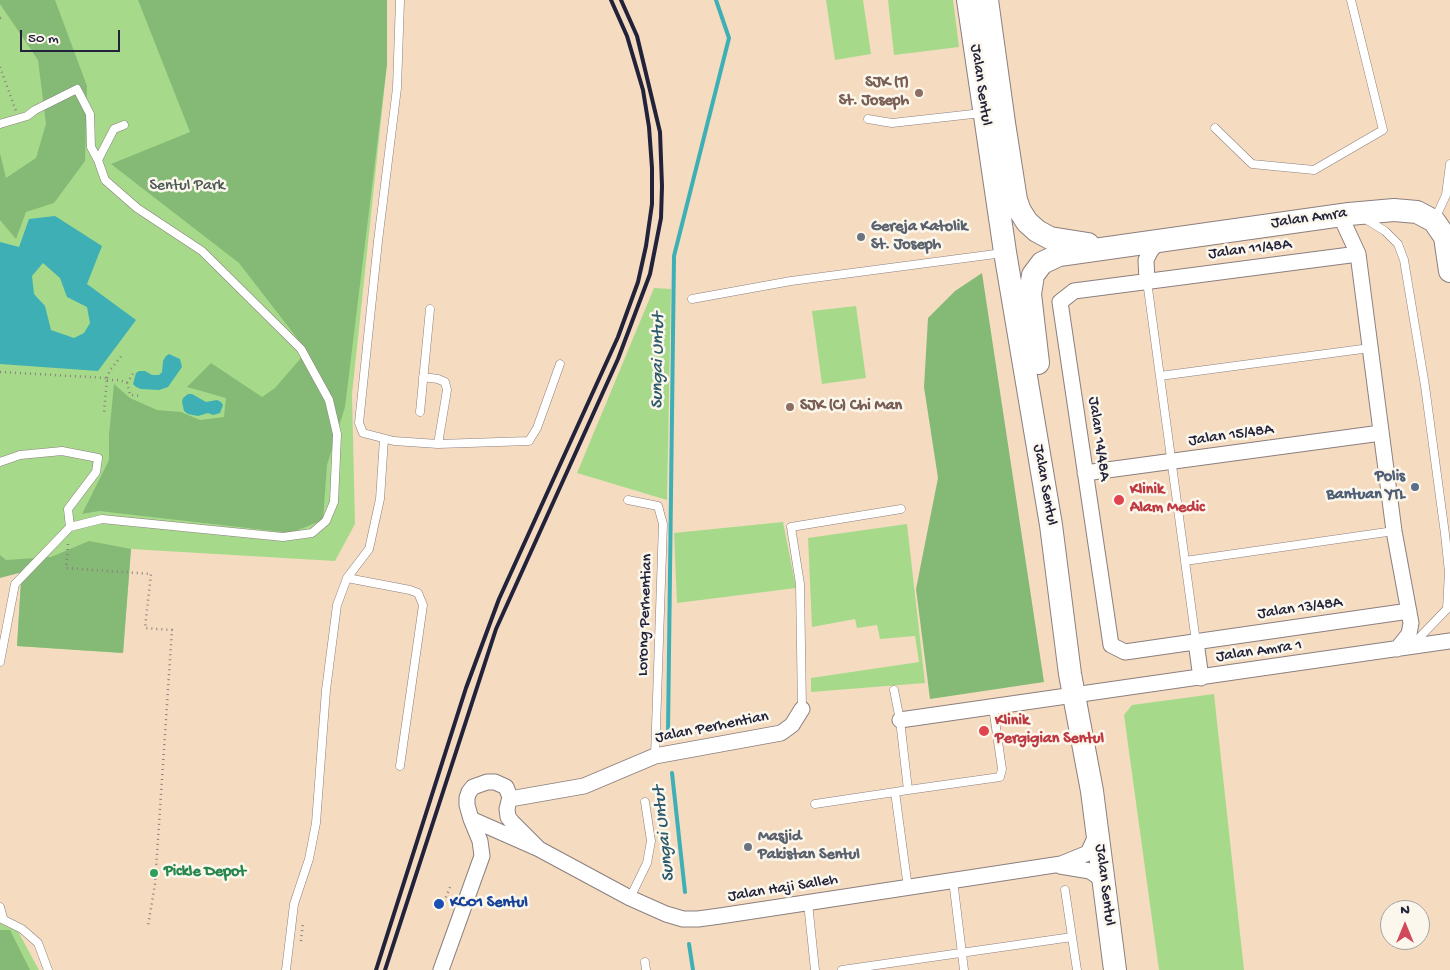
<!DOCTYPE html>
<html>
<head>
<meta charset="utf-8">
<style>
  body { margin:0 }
  #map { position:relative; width:1450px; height:970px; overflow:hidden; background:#f5dcc0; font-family:"Gochi Hand",sans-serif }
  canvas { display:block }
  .north { position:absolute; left:1380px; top:900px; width:50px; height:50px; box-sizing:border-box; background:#fbf7ec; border:1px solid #a4a2a5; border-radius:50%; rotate:0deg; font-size:14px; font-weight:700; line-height:20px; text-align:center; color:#22223b }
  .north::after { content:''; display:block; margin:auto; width:18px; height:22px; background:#d1495b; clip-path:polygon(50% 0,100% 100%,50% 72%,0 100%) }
  .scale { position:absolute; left:20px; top:30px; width:100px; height:22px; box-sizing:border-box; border:2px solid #22223b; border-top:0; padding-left:6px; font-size:15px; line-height:18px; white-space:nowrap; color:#22223b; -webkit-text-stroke:4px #fbf7ec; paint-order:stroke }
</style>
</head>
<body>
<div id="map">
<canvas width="1450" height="970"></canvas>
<div class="north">N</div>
<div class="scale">50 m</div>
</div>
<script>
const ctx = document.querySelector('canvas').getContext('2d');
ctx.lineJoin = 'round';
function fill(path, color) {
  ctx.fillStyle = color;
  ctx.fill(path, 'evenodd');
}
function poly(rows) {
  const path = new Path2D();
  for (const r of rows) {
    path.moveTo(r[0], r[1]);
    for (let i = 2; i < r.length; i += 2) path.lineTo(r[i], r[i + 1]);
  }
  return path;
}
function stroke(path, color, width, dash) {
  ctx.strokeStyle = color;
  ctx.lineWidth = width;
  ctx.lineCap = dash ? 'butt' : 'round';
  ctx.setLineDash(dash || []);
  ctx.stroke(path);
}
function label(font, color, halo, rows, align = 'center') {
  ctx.font = font + ' "Gochi Hand",sans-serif';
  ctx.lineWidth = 5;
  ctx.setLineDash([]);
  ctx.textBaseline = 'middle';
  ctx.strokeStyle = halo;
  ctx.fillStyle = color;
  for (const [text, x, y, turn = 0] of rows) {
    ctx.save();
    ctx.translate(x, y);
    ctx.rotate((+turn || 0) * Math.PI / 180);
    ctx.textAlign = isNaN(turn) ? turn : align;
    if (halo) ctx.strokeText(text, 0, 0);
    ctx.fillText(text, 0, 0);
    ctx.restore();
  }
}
const green = poly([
  [0,0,387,0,387,64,352,394,355,524,335,561,131,549,123,653,17,646,21,581,19,573,0,571],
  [826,0,863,0,871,54,835,60],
  [888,0,953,0,959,47,894,55],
  [654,288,671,289,667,500,577,473],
  [856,306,866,378,822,384,812,311],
  [783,522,796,588,677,603,674,533],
  [907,524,925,683,811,692,811,678,919,662,915,636,880,639,877,625,857,628,855,619,812,627,808,538],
  [1214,694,1244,970,1159,970,1124,715,1132,705],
  [0,913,13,922,39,970,0,970]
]);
const forest = poly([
  [0,0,55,0,87,86,85,161,54,203,26,212,16,239,0,220,0,153,6,178,36,158,46,124,38,60,0,4],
  [138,0,387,0,387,64,345,407,327,465,323,520,291,533,99,511,82,514,109,460,109,435,114,384,130,398,157,410,181,412,200,420,224,417,226,398,187,387,211,363,262,397,275,388,307,351,239,263,111,164,190,132],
  [982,273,1044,682,930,699,916,589,938,478,924,387,928,318,955,291],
  [89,541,131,549,123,653,17,646,21,581,19,573,0,578,0,555,6,560,51,557],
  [0,930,10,930,30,970,0,970]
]);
const water = poly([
  [55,216,102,246,87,284,136,320,98,371,0,364,0,242,19,247,29,219],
  [43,263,60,278,67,297,87,307,90,323,84,333,74,338,51,330,45,306,34,294,32,276],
  [169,354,180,359,182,367,168,387,159,390,141,389,136,387,133,384,136,373,139,371,145,371,152,375,159,375,162,372,163,361,166,356],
  [188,394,192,394,206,402,217,400,221,402,223,405,220,413,213,415,208,413,198,416,188,414,184,411,182,402,183,398]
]);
const stream = poly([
  [668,732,674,256,729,38,716,0],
  [672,773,685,892],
  [689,944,693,970]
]);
const path = poly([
  [0,18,3,17],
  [0,67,16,111],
  [0,372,107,378,104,413],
  [107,378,110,370,123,354],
  [107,380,119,380,127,383,130,395,141,396],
  [127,383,134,372,133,372],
  [68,544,66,568,151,574,145,628,172,630,155,884,148,926],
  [444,902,450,887,452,888],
  [301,941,303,922]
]);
const service = poly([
  [400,0,397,88,378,241,359,423,363,433,394,441,438,444,529,441,537,428,560,364],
  [868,119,892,123,982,113],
  [0,124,27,116,35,110,77,89,90,114,91,147,98,160],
  [1215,128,1252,164,1314,170,1383,130,1351,0],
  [1435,219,1446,195,1450,164],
  [1367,220,1385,231,1398,244,1404,260,1425,386,1445,534,1449,572,1447,609,1413,644],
  [1147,281,1196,642],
  [692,299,791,281,1003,253],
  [1160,376,1370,348],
  [423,377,438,379,445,382,447,390,438,444],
  [420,412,430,309],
  [0,462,20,455,62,451,98,458,96,472,68,509,70,527,102,519,283,537,312,533,326,521,334,502,337,434,329,400,301,349,202,251,137,208,105,180,98,160,114,129,124,125],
  [628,500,658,506,663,524,655,756],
  [1185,561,1394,531],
  [347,578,410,590,418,593,423,605,400,766],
  [0,662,15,584,70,527],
  [894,690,900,720,908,790,895,792,908,888],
  [802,709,800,584,791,527,901,509],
  [908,790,1000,777,1002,769,993,707],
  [815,804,895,792],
  [953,880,964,970],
  [1065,890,1077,970],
  [630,898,647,863,651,841,645,802],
  [808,903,815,970],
  [0,907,3,918],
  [0,918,22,929,38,943,48,970],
  [645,962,646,970],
  [286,970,294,904,309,859,316,823,326,690,337,605,347,578,369,549,380,499,384,439],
  [842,970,1072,937]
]);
const minor = poly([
  [1340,215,1358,254,1394,531,1411,623,1409,634,1397,649],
  [1358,254,1074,291,1060,302,1111,645,1125,652,1409,611],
  [1147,281,1146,260,1151,250,1162,239],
  [1085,473,1381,433],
  [1196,642,1201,678],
  [900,720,1450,641],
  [510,799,584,786,655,756,781,733,792,725,802,709],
  [539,849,512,822,508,817,507,809,510,797,506,787,495,782,487,782,473,787,469,792,467,798,467,805,471,819,539,849,630,898,666,914,683,919,698,919,720,916,1061,864,1088,853,1097,834],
  [1060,866,1090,871,1103,880],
  [441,970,482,856,480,841,471,819]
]);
const primary = poly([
  [968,0,1005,252,1051,525,1070,674,1092,791,1115,970],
  [987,0,1004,123,1016,200,1020,211,1027,222,1037,231,1050,238,1088,244],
  [1038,363,1030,294,1033,275,1042,263,1059,255,1349,214,1394,210,1417,212,1434,221,1445,237,1450,271]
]);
const rail = poly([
  [376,970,466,688,499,599,618,337,638,282,646,246,652,204,652,168,649,127,643,90,627,36,611,0],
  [385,970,496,629,618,359,650,274,661,218,662,186,660,132,637,36,621,0]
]);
const markers = [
  [919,93,5,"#8d6e63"],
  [861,237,5,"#6b7280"],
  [790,407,5,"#8d6e63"],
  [1415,487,5,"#5c6f8a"],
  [1119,500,6,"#e0444e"],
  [984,731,6,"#e0444e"],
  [748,847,5,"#6b7280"],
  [154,873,5,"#2e9e5b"],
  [439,904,6,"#1a4fb4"]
];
const educationNames = [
  ["SJK (T)",909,84],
  ["St. Joseph",909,102],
  ["SJK (C) Chi Man",800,407,"left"]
];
const streetNames = [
  ["Jalan Sentul",980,85,82],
  ["Jalan Amra",1309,219,-8],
  ["Jalan 11/48A",1250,250,-7],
  ["Jalan 15/48A",1231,436,-8],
  ["Jalan 14/48A",1098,439,82],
  ["Jalan Sentul",1044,485,80],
  ["Jalan 13/48A",1300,609,-8],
  ["Lorong Perhentian",646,615,-88],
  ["Jalan Amra 1",1259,652,-8],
  ["Jalan Perhentian",712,728,-11],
  ["Jalan Sentul",1104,885,83],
  ["Jalan Haji Salleh",783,889,-9]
];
const parkNames = [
  ["Sentul Park",187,187]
];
const worshipNames = [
  ["Gereja Katolik",871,228],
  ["St. Joseph",871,246],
  ["Masjid",758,838],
  ["Pakistan Sentul",758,856]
];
const serviceNames = [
  ["Polis",1405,478],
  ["Bantuan YTL",1405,496]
];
const healthNames = [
  ["Klinik",1130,491],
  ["Alam Medic",1130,509],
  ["Klinik",995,722],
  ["Pergigian Sentul",995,740]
];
const leisureNames = [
  ["Pickle Depot",164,873]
];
const transitNames = [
  ["KC01 Sentul",450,904]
];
const waterNames = [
  ["Sungai Untut",659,361,-89],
  ["Sungai Untut",665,834,-96]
];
fill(green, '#a6da8a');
fill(forest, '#84ba76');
fill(water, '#3eafb5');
stroke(stream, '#3eafb5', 4);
stroke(service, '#8c7f7e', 9);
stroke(minor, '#8c7f7e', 17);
stroke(primary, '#8c7f7e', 24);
stroke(path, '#8c7f7e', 2.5, [1, 4]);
stroke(service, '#fff', 8);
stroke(minor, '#fff', 15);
stroke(primary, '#fff', 22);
stroke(rail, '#22223b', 4);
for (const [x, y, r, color] of markers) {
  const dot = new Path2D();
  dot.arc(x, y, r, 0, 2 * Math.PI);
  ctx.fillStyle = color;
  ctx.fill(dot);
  stroke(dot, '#fbf7ec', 2);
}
label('bold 16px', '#785e54', '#fbf7ec', educationNames, 'right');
label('16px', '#22223b', '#fbf7ec', streetNames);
label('16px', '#4a5953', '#fbf7ec', parkNames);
label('bold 16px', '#5b616d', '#fbf7ec', worshipNames, 'left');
label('bold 16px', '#4e5e75', '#fbf7ec', serviceNames, 'right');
label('bold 16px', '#be3a42', '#fbf7ec', healthNames, 'left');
label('bold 16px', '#27864d', '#fbf7ec', leisureNames, 'left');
label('bold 16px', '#164399', '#fbf7ec', transitNames, 'left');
label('italic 18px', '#2d5a6c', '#fbf7ec', waterNames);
</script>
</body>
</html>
